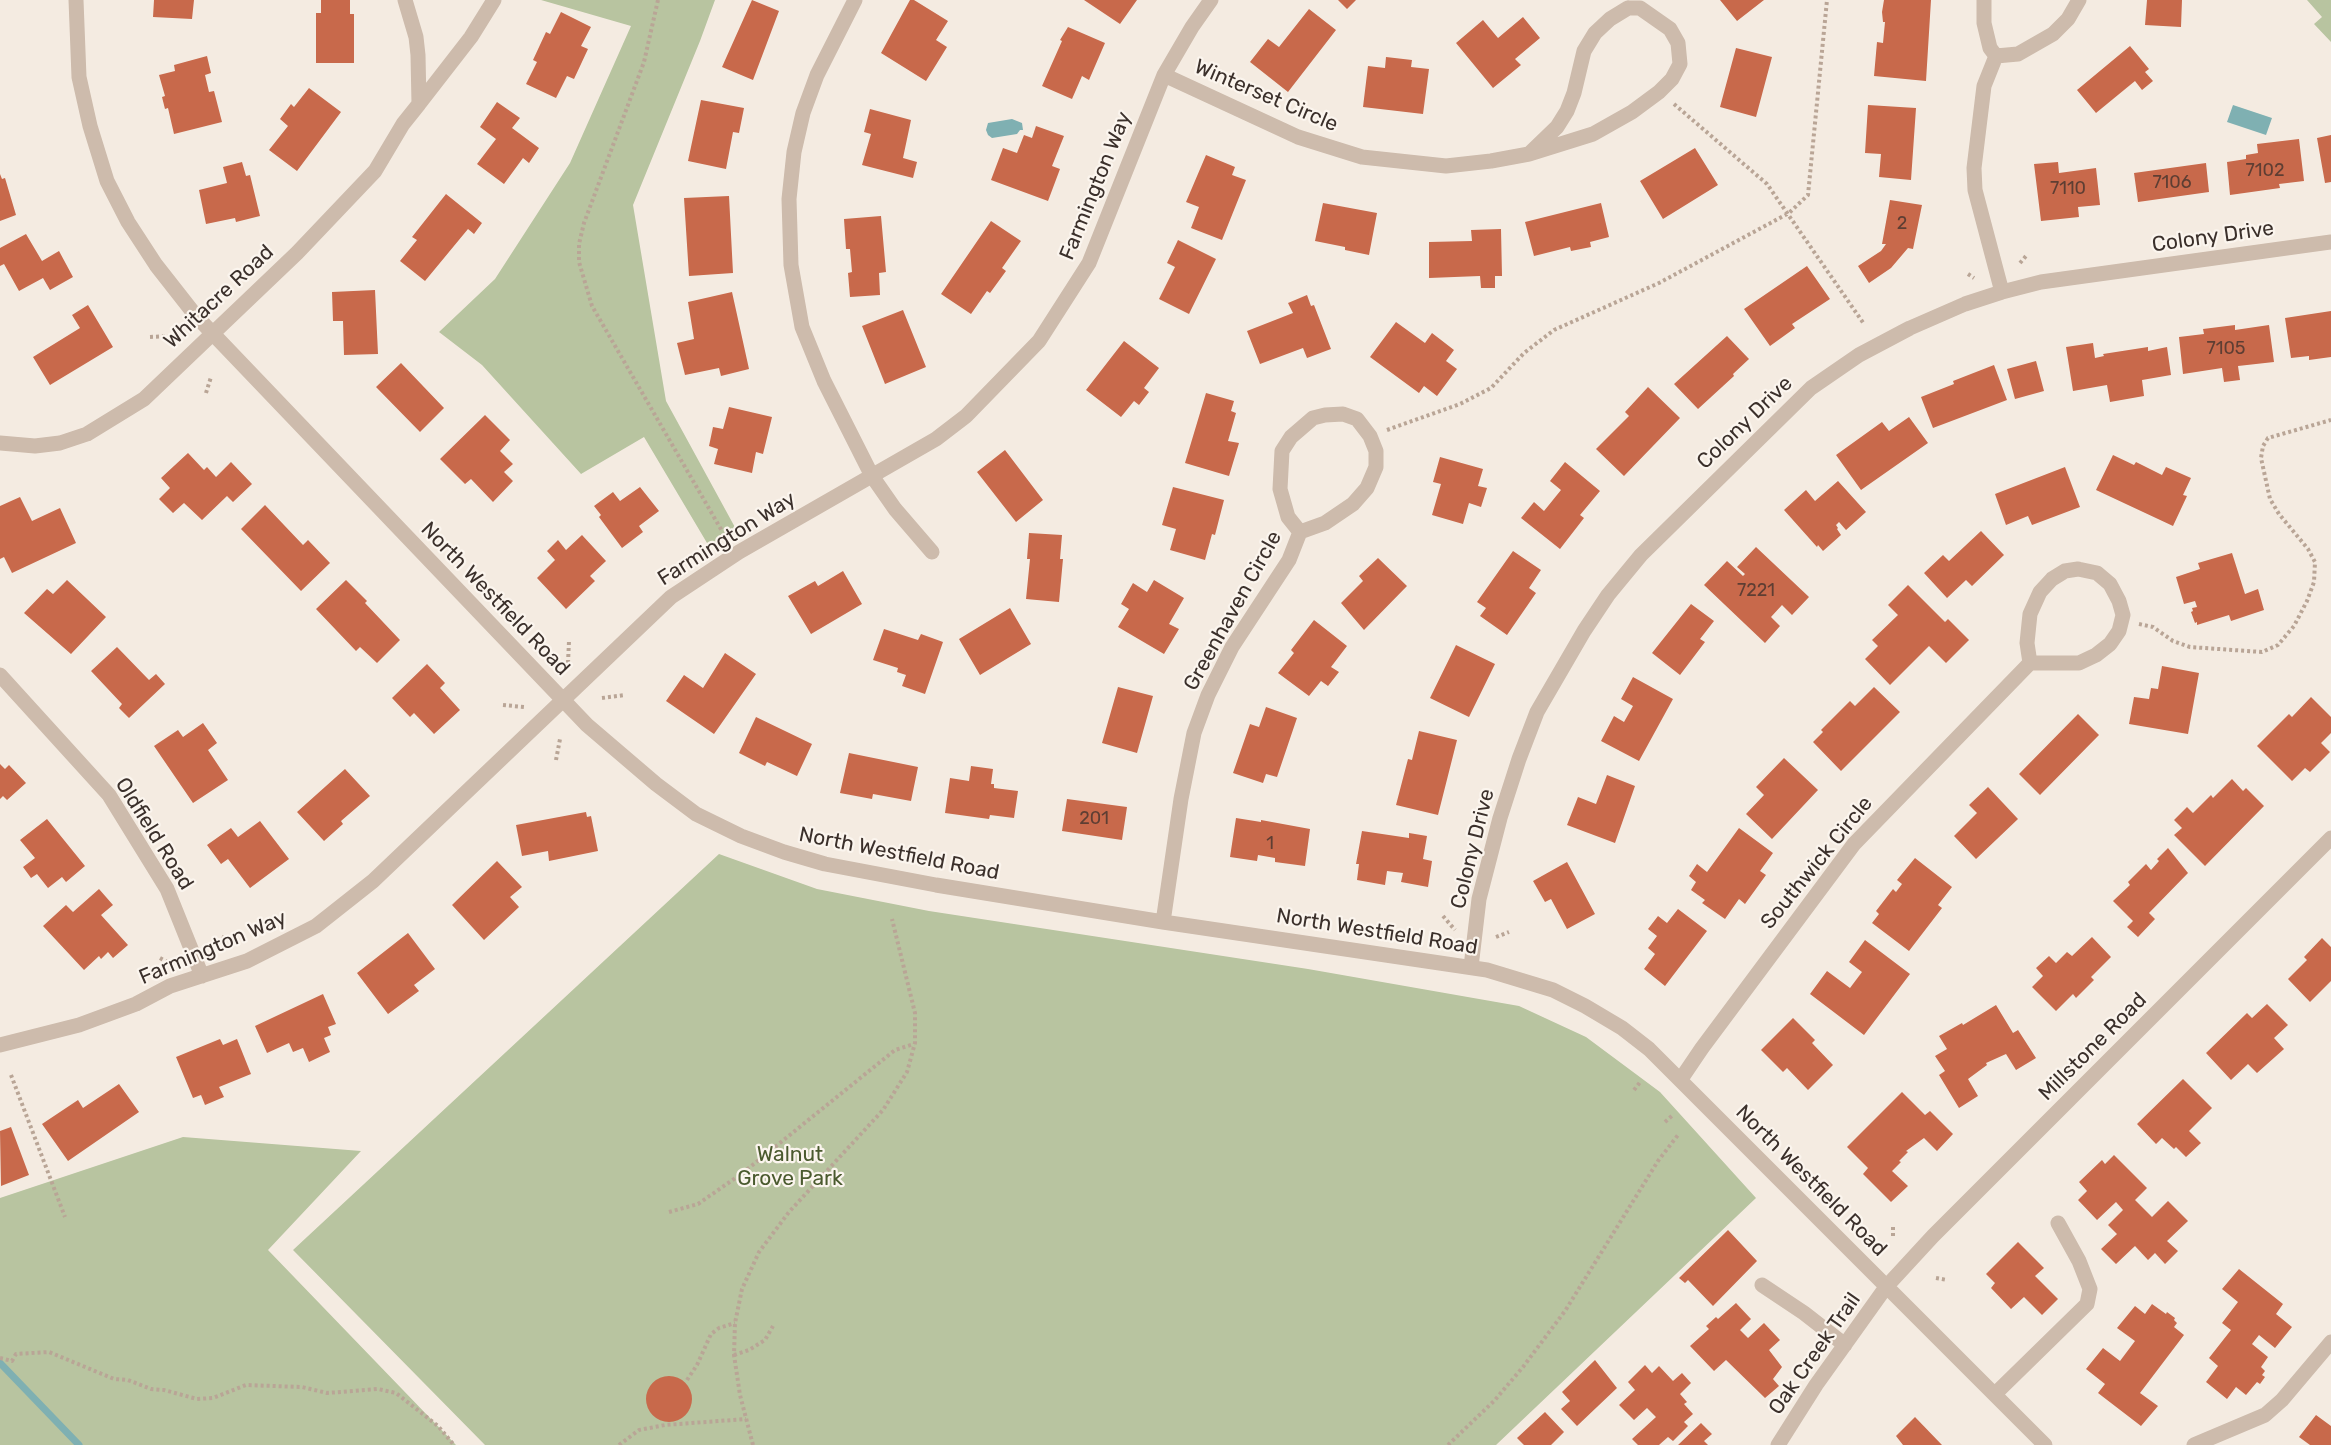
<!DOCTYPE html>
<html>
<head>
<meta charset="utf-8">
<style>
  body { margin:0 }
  canvas { display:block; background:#f4ebe1 }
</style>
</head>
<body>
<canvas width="2331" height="1445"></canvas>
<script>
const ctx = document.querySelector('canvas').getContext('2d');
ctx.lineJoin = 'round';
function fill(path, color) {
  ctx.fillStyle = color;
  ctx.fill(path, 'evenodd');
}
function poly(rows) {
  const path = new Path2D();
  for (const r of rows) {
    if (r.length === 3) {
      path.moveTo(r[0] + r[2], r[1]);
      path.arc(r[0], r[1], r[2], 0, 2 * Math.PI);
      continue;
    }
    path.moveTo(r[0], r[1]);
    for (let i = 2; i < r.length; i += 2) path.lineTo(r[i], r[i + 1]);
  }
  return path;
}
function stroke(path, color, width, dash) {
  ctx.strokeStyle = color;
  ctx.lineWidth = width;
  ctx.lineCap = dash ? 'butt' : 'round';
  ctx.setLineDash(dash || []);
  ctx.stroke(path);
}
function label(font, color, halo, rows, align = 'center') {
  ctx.font = font + ' Rubik,sans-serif';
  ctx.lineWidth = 4.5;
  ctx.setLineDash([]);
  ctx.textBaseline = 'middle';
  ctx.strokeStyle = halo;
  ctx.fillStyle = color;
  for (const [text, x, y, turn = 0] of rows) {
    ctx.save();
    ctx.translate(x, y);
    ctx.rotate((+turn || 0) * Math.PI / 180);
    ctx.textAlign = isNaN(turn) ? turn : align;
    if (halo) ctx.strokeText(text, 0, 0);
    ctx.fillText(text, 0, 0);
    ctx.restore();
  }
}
const green = poly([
  [541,0,715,0,700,41,633,205,666,401,737,531,710,548,644,437,581,474,482,365,439,332,495,279,570,163,631,26],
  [2307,0,2331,0,2331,42,2314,24,2322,17],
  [719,854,817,889,929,911,1308,969,1519,1006,1586,1037,1660,1092,1756,1198,1496,1445,485,1445,293,1250],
  [183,1137,361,1151,268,1250,456,1445,0,1445,0,1198]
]);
const water = poly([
  [2233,105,2272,118,2266,135,2227,122],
  [1012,119,1022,123,1023,130,1020,130,1017,134,992,138,988,135,986,130,988,123]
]);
const stream = poly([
  [0,1363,79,1445]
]);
const building = poly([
  [154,0,194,0,192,19,153,17],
  [321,0,350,0,350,14,354,14,354,63,316,63,316,13,321,13],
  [752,0,779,11,753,80,722,67],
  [910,0,914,0,948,21,936,40,947,47,926,81,881,53],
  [1084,0,1137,0,1120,24],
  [1338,0,1356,0,1347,9],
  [1720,0,1764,0,1737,21],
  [1884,0,1931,0,1926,81,1874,76,1877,42,1883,43,1885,22,1883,22,1882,12],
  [2147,0,2182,0,2181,27,2145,25],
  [1309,9,1336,30,1288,92,1250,62,1268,39,1279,47],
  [561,12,591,27,581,46,588,49,574,79,567,76,556,98,526,84,537,62,533,60,546,32,550,34],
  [1523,17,1540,38,1515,59,1521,65,1493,88,1456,43,1483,20,1498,38],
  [1068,27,1105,43,1089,80,1082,76,1072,99,1042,86,1062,41,1060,40],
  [2130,46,2149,69,2145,72,2153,81,2142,90,2135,81,2096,113,2077,90],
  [1736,48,1772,57,1756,117,1720,107],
  [207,56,211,73,205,75,209,92,214,91,222,122,174,134,168,108,165,109,162,97,165,96,159,75,175,71,174,65],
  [1386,57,1412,60,1411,67,1429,69,1423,114,1363,107,1368,66,1385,68],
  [309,88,341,112,297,171,269,150,288,126,280,119,291,104,294,107],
  [701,100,744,108,739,133,733,132,726,169,688,161],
  [497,102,520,118,512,128,539,148,529,163,523,158,504,184,477,164,496,139,480,127],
  [1868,105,1916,108,1911,180,1879,177,1881,154,1865,153],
  [870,109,911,120,903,158,917,162,913,178,862,165,871,134,864,132],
  [1036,126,1064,136,1052,166,1060,169,1048,201,991,180,1003,148,1017,153,1024,135,1032,138],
  [2331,135,2331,182,2325,183,2317,138],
  [2299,139,2304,181,2279,184,2280,188,2230,195,2227,162,2246,159,2246,155,2258,153,2257,144],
  [1695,148,1718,185,1663,219,1640,181],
  [1206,155,1235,167,1232,175,1246,180,1222,240,1191,228,1199,207,1186,202],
  [242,162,246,176,250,175,260,216,236,222,235,218,206,224,199,190,227,183,223,167],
  [2058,162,2059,173,2096,168,2100,205,2078,207,2079,217,2041,221,2034,164],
  [2206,163,2209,192,2138,202,2134,173],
  [0,174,2,179,5,178,16,215,0,221],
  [446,194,482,223,474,234,468,229,425,281,400,261,417,240,412,237],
  [729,196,733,273,689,276,684,198],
  [1890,200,1922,205,1913,249,1908,248,1891,268,1869,283,1858,266,1881,251,1886,244,1882,244],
  [1323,203,1377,213,1369,255,1345,250,1345,247,1315,241],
  [1601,203,1609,237,1590,242,1591,247,1571,251,1570,247,1534,256,1525,222],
  [881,216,886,272,879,273,880,295,850,297,848,273,852,272,850,249,846,249,844,219],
  [991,221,1021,241,1002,268,1006,271,990,293,987,291,971,314,941,294],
  [1501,229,1502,276,1495,276,1495,288,1481,288,1480,276,1429,278,1429,242,1472,241,1471,230],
  [26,234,42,261,59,251,73,277,50,290,43,278,19,291,4,264,0,266,0,248],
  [1178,240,1216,259,1189,314,1159,299,1175,267,1167,263],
  [1807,266,1830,299,1792,324,1795,328,1770,346,1744,309],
  [375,290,378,354,344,355,343,321,333,321,332,292],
  [732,292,749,369,721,376,719,368,685,375,677,343,694,339,688,302],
  [1307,295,1311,306,1314,305,1331,349,1307,358,1303,348,1260,364,1247,331,1293,313,1288,303],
  [88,305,113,347,50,385,33,357,80,328,72,315],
  [903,310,926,367,885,384,862,326],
  [2331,311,2331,357,2309,360,2309,356,2291,358,2285,318],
  [1396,322,1425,343,1432,333,1454,350,1446,361,1457,369,1437,396,1424,386,1419,393,1370,357],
  [2235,325,2235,330,2269,325,2274,362,2238,366,2240,380,2224,382,2222,368,2183,374,2179,337,2204,334,2203,329],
  [1727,336,1749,359,1733,374,1734,376,1698,409,1674,384],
  [1124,341,1159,368,1144,388,1149,392,1139,405,1134,401,1121,417,1086,390],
  [2093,343,2095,358,2104,356,2103,354,2148,347,2148,351,2167,347,2171,375,2142,380,2144,396,2110,402,2107,385,2073,391,2066,347],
  [2036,361,2044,391,2015,399,2007,369],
  [401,363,444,408,420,432,376,387],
  [1994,365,2007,400,1933,428,1921,397,1954,384,1953,381],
  [1648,387,1680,418,1624,476,1596,449,1629,416,1625,412],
  [1206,393,1234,401,1231,411,1236,413,1228,441,1239,443,1229,476,1185,463],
  [729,407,772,417,763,454,756,452,752,473,714,464,718,449,709,446,713,427,723,429],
  [485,415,510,440,500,451,513,464,504,472,513,481,493,502,471,479,465,484,440,459],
  [1909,417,1928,443,1861,490,1836,455,1882,422,1889,431],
  [1005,450,1043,500,1016,522,977,472],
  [188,453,204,470,207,467,216,477,231,462,252,484,233,502,227,496,202,520,184,503,173,513,159,499,170,488,161,478],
  [2113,455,2134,465,2136,462,2162,475,2166,467,2191,478,2183,495,2187,496,2173,526,2096,490],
  [1440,457,1483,469,1478,486,1487,488,1481,507,1469,503,1463,524,1432,515,1441,484,1433,482],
  [1565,462,1600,491,1580,515,1584,518,1560,549,1521,518,1534,502,1544,511,1561,490,1550,481],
  [2065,467,2080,507,2032,525,2028,516,2006,525,1995,494],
  [1838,481,1866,512,1846,530,1839,522,1836,525,1838,528,1837,529,1841,535,1823,551,1818,545,1817,547,1784,510,1806,490,1815,501],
  [640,487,659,511,639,526,643,532,622,548,599,517,601,515,594,506,613,492,620,501],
  [1173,487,1224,500,1215,535,1212,534,1205,560,1170,550,1176,529,1162,525],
  [20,497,32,521,60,508,76,543,12,573,4,557,0,559,0,506],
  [265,505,303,545,308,540,330,563,301,591,241,529],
  [1981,531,2004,555,1972,586,1966,580,1947,598,1924,573,1943,555,1949,561],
  [1029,533,1062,535,1060,559,1063,559,1059,602,1026,599,1030,559,1027,559],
  [582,535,606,561,590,576,595,581,566,609,537,578,555,560,547,551,558,540,566,550],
  [1756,547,1809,597,1792,615,1782,605,1771,617,1780,626,1765,643,1704,585,1727,561,1743,576,1745,574,1737,567],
  [1513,551,1541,570,1529,588,1536,593,1507,635,1480,616,1486,608,1477,602],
  [2232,553,2245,594,2258,589,2264,610,2231,621,2229,615,2197,625,2197,622,2195,623,2191,612,2193,611,2192,608,2197,607,2195,601,2184,604,2176,577,2200,569,2198,563],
  [1378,558,1407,586,1364,630,1341,603,1363,581,1359,576],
  [843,571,862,604,811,634,788,596,815,581,818,586],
  [67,580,106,617,71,654,24,613,47,589,53,594],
  [346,580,367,601,365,603,400,640,377,663,360,647,356,651,316,609],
  [1154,580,1184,598,1169,624,1179,629,1164,654,1118,627,1129,609,1121,604,1133,583,1147,592],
  [1908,585,1945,622,1948,619,1969,640,1946,663,1929,646,1890,685,1865,659,1878,646,1872,640,1898,615,1888,605],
  [1691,604,1714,621,1700,639,1705,642,1680,675,1652,653],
  [1010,608,1031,644,980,675,959,639],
  [1314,620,1347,646,1331,667,1339,672,1328,686,1321,681,1309,696,1278,673,1294,653,1291,650],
  [884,629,918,640,921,634,943,642,925,694,902,686,906,675,897,672,898,668,873,660],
  [1456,645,1495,664,1469,717,1430,698],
  [117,647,149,680,156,674,165,684,129,718,119,708,122,704,91,671],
  [725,653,756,674,714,734,666,701,684,675,703,688],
  [427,664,445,683,440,688,460,710,434,734,414,713,410,717,392,698],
  [2162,666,2199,673,2188,734,2129,724,2134,697,2149,699,2151,688,2158,689],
  [1633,677,1673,699,1639,761,1601,741,1614,716,1624,722,1633,706,1621,699],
  [1118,687,1153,696,1137,753,1102,743],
  [1874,687,1900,712,1841,771,1813,742,1823,732,1821,730,1850,701,1855,706],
  [2311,697,2331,717,2331,733,2321,743,2330,752,2310,772,2305,768,2292,781,2257,746,2289,714,2292,717],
  [1266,707,1297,718,1277,777,1266,774,1263,783,1233,773,1250,724,1259,727],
  [2078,714,2099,735,2040,795,2019,774],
  [756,717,812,744,797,776,767,762,765,766,739,753],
  [203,723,217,743,208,750,228,780,193,803,154,746,178,730,183,737],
  [1419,731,1457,740,1438,815,1396,805,1408,759,1412,760],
  [849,753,918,767,911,801,873,794,872,799,840,793],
  [1784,758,1818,790,1772,839,1746,814,1764,795,1756,787],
  [0,764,5,769,9,765,26,783,7,800,3,796,0,799],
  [971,766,993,769,991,784,994,784,994,788,1018,791,1014,818,990,815,989,819,945,813,950,778,969,781],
  [345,769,370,796,341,821,343,824,324,841,297,812],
  [1607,775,1635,786,1615,843,1567,825,1578,797,1596,804],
  [2232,779,2243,791,2246,788,2264,806,2205,866,2174,835,2182,828,2174,820,2187,807,2193,813,2211,795,2213,798],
  [1988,787,2018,819,1976,859,1954,836,1977,813,1969,805],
  [1067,799,1127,807,1122,840,1062,831],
  [586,812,587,817,591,816,598,851,549,861,548,851,522,856,516,825],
  [1236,818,1261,822,1261,820,1310,829,1305,866,1275,862,1275,858,1258,855,1257,861,1230,857],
  [47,819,85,866,66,882,62,877,48,888,37,874,31,878,23,867,35,858,20,840],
  [260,821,289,859,250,888,228,859,221,864,207,845,231,828,238,837],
  [1739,828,1773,853,1760,871,1766,875,1745,904,1739,899,1725,919,1702,903,1705,900,1691,890,1696,882,1689,876,1697,864,1707,872],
  [1362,831,1409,838,1409,833,1427,836,1423,859,1432,861,1428,887,1401,882,1403,873,1387,871,1385,885,1357,880,1359,864,1356,864],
  [2168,848,2188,873,2149,913,2155,919,2138,937,2127,927,2133,921,2113,901,2130,885,2128,882,2146,864,2151,870,2159,861,2157,859],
  [1915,858,1952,887,1938,905,1942,908,1909,951,1872,923,1879,914,1876,911,1893,889,1896,892,1902,884,1897,880],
  [497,861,522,887,510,897,519,907,484,940,452,905],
  [1567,862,1595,914,1567,929,1551,899,1545,902,1533,881],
  [99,889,113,905,101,915,128,945,113,958,108,952,101,959,99,956,84,970,43,926,66,905,73,912],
  [1678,909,1707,931,1665,986,1644,969,1655,954,1648,948,1657,936,1648,929,1658,916,1667,923],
  [408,933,435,969,414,985,419,991,388,1014,357,973],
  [2092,937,2111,957,2091,977,2094,980,2076,998,2073,994,2056,1011,2032,987,2043,976,2036,968,2049,956,2056,963,2067,952,2072,956],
  [2322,938,2331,947,2331,981,2310,1002,2288,979,2307,960,2304,957],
  [1865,940,1910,974,1864,1035,1810,994,1827,971,1850,988,1862,972,1849,962],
  [323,994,336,1024,328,1027,331,1035,324,1038,330,1052,309,1062,303,1048,293,1052,289,1043,267,1053,255,1026],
  [2267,1004,2288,1025,2274,1038,2284,1049,2257,1073,2248,1064,2231,1080,2206,1053,2247,1013,2252,1018],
  [1996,1005,2013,1033,2018,1030,2036,1058,2016,1070,2006,1054,1986,1063,1987,1065,1968,1079,1978,1096,1959,1108,1939,1075,1945,1071,1935,1056,1947,1049,1939,1036,1962,1023,1963,1025],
  [1793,1018,1815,1040,1812,1043,1833,1065,1808,1090,1787,1068,1783,1072,1761,1050],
  [220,1039,223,1045,237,1039,251,1074,219,1087,224,1097,205,1105,201,1095,193,1098,176,1057],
  [2183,1079,2212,1108,2189,1131,2201,1143,2186,1157,2176,1147,2174,1149,2162,1138,2156,1144,2137,1124],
  [119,1084,139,1112,68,1161,42,1124,78,1100,83,1108],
  [1902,1092,1925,1115,1930,1111,1953,1134,1937,1151,1924,1138,1906,1151,1908,1152,1899,1161,1901,1162,1892,1171,1908,1186,1891,1202,1863,1174,1868,1168,1847,1147],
  [11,1127,29,1175,1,1186,0,1131],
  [2114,1155,2147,1188,2135,1200,2152,1217,2168,1201,2188,1221,2167,1241,2178,1251,2165,1264,2155,1253,2148,1260,2135,1246,2116,1264,2101,1249,2117,1234,2108,1225,2123,1210,2116,1202,2097,1220,2078,1200,2087,1191,2079,1182,2102,1160,2105,1164],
  [1728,1230,1757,1261,1713,1306,1688,1280,1685,1283,1679,1278],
  [2018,1242,2044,1268,2035,1276,2058,1299,2042,1315,2024,1297,2011,1309,1991,1288,1995,1283,1986,1274],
  [2239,1269,2283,1304,2276,1314,2292,1327,2275,1348,2259,1335,2252,1344,2268,1357,2261,1367,2265,1371,2262,1375,2265,1377,2260,1384,2257,1382,2246,1395,2236,1387,2227,1399,2206,1382,2218,1366,2209,1358,2231,1330,2222,1323,2238,1302,2222,1289],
  [1736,1303,1751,1319,1740,1330,1748,1338,1764,1323,1780,1340,1769,1350,1782,1367,1773,1379,1779,1386,1765,1398,1726,1360,1714,1371,1690,1346,1709,1329,1706,1326,1716,1317,1718,1319],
  [2152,1304,2166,1314,2167,1312,2175,1318,2174,1320,2177,1323,2174,1327,2184,1335,2140,1393,2158,1406,2141,1426,2098,1393,2105,1384,2086,1369,2103,1348,2120,1361,2135,1341,2117,1328,2135,1306,2145,1314],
  [1595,1360,1617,1388,1577,1426,1561,1409,1570,1401,1562,1392],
  [1645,1365,1652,1373,1659,1366,1673,1381,1682,1373,1691,1383,1680,1394,1687,1402,1684,1404,1693,1414,1684,1422,1688,1426,1673,1441,1668,1437,1659,1445,1638,1445,1632,1439,1656,1417,1647,1408,1634,1420,1619,1405,1635,1390,1628,1382],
  [669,1399,23],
  [1545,1412,1564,1432,1551,1445,1524,1445,1517,1438],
  [2316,1415,2331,1426,2331,1445,2310,1445,2299,1437],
  [1915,1417,1942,1445,1903,1445,1896,1436],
  [1701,1423,1712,1434,1704,1441,1708,1445,1678,1445]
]);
const path = poly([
  [658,0,644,62,584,223,579,244,579,262,592,306,722,531],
  [1674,104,1767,184,1864,324],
  [2020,263,2026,256],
  [1968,274,1974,278],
  [150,337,169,336],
  [206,393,211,377],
  [1387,430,1460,404,1491,388,1524,353,1554,330,1659,283,1789,213,1808,195,1827,0],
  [2139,624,2153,627,2173,641,2190,647,2262,652,2278,645,2294,626,2307,601,2314,582,2315,562,2308,549,2279,514,2270,499,2261,458,2263,446,2268,438,2331,420],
  [568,663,569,641],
  [602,698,625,695],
  [503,705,524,707],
  [556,760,560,739],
  [1443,916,1455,930],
  [1496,937,1509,932],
  [221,944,225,934],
  [160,958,169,963],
  [11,1075,65,1217],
  [1634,1090,1641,1081],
  [1665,1122,1674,1114],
  [669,1212,698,1204,744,1172,895,1050,914,1044],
  [1893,1236,1893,1224],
  [1936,1278,1947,1280],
  [734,1355,749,1350,765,1340,773,1326],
  [0,1358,12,1361,16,1354,49,1352,114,1379,128,1380,151,1389,164,1390,197,1399,213,1398,246,1385,302,1387,327,1393,378,1389,396,1393,438,1426,454,1445],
  [687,1380,697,1365,711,1334,719,1328,735,1323],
  [619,1445,639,1430,665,1425,746,1419],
  [753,1445,740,1395,734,1355,735,1323,742,1289,759,1252,789,1212,883,1110,907,1072,915,1043,915,1013,892,919],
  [1448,1445,1494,1401,1523,1367,1565,1311,1658,1161,1678,1135]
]);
const minor = poly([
  [76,0,79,77,90,126,107,181,128,222,156,265,196,316,587,725,656,784,696,814,741,836,784,852,825,864,936,885,1163,922,1487,970,1553,990,1585,1006,1622,1028,1649,1049,2045,1445],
  [405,0,416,37,418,55,419,104,471,37,494,0],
  [855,0,817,75,803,113,794,152,789,199,791,265,802,327,824,381,872,476,895,509,932,552],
  [1984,0,1984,23,1990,48,1996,56,2018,54,2053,34,2068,19,2079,0],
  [1628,8,1640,8,1670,29,1678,43,1680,64,1672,79,1659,92,1632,112,1593,134,1529,154,1557,127,1567,111,1574,93,1584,51,1595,33,1610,19,1628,8],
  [1996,56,1984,86,1974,168,1975,190,2002,292],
  [1164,75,1298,137,1362,157,1446,166,1491,161,1529,154],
  [1343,414,1357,419,1370,436,1376,451,1376,467,1367,488,1353,504,1325,523,1300,532,1288,517,1280,489,1282,451,1291,437,1313,418,1325,415,1343,414],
  [0,443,35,446,60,443,87,434,144,399,297,253,375,171,403,124,419,104],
  [2078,569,2097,573,2110,584,2119,601,2123,615,2119,631,2110,644,2096,655,2079,663,2030,663,2027,643,2030,614,2040,592,2052,579,2065,571,2078,569],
  [0,675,109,795,167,889,202,976],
  [1163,922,1181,799,1194,733,1208,695,1232,647,1289,560,1300,532],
  [1471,967,1479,899,1500,818,1519,759,1537,712,1584,631,1608,595,1641,555,1811,388,1859,355,1910,328,1965,304,2002,292,2041,282,2331,242],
  [0,1045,79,1025,136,1004,170,986,247,961,316,926,373,881,671,597,739,552,936,439,966,416,1039,341,1089,263,1164,75,1192,27,1211,0],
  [1681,1079,1702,1048,1854,844,2030,663],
  [1762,1285,1804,1313,1845,1345],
  [1995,1394,2087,1304,2090,1289,2079,1261,2058,1223],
  [1778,1445,1816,1385,1886,1287,1933,1236,2331,838],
  [2194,1445,2265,1415,2282,1400,2331,1342]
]);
const numberNames = [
  ["7102",2265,171],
  ["7106",2172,183],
  ["7110",2068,189],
  ["2",1902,224],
  ["7105",2226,349],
  ["7221",1756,591],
  ["201",1094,819],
  ["1",1270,844]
];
const streetNames = [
  ["Winterset Circle",1266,96,23],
  ["Farmington Way",1096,186,-68],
  ["Colony Drive",2213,237,-8],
  ["Whitacre Road",219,297,-43],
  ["Colony Drive",1745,423,-44],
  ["Farmington Way",727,539,-32],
  ["North Westfield Road",495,599,46],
  ["Greenhaven Circle",1233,611,-61],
  ["Oldfield Road",154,834,58],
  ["Colony Drive",1473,849,-76],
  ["North Westfield Road",899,854,11],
  ["Southwick Circle",1817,863,-51],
  ["North Westfield Road",1377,932,9],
  ["Farmington Way",213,948,-23],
  ["Millstone Road",2093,1047,-45],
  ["North Westfield Road",1811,1181,45],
  ["Oak Creek Trail",1815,1354,-55]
];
const parkNames = [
  ["Walnut",790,1155],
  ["Grove Park",790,1179]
];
fill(green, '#b8c4a0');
fill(water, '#7fb0b2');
stroke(stream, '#7fb0b2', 7);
fill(building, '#c8694b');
stroke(path, '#b9a596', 4, [3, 3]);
stroke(minor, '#cdbbac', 15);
label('18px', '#5e3e33', null, numberNames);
label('21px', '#3b302b', '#fbf5ee', streetNames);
label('21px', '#4a5a2e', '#fbf5ee', parkNames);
</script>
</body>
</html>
